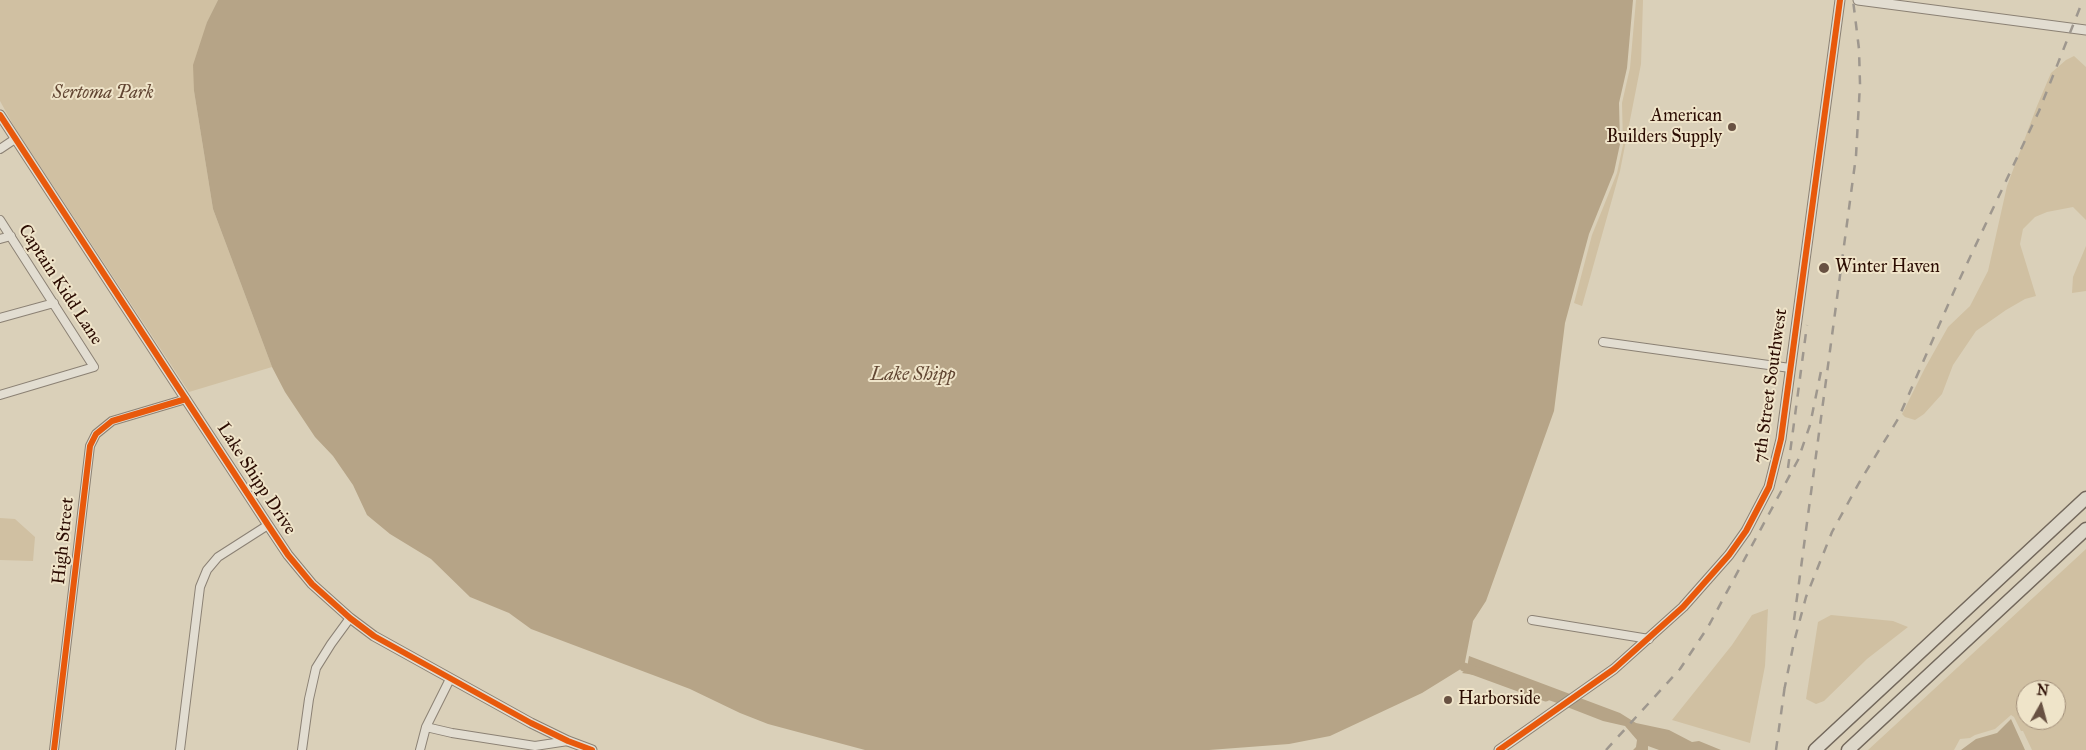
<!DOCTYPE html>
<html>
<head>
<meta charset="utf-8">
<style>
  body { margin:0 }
  #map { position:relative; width:2086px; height:750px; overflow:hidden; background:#dad0b9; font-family:"IM FELL Great Primer",serif }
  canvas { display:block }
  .north { position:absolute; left:2016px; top:680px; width:50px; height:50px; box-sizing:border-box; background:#efe4c9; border:1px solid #a18e79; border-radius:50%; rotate:7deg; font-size:14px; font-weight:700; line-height:20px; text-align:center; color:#2b0c02 }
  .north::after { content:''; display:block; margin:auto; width:18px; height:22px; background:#685142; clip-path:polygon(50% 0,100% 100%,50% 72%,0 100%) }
</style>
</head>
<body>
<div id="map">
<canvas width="2086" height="750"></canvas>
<div class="north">N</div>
</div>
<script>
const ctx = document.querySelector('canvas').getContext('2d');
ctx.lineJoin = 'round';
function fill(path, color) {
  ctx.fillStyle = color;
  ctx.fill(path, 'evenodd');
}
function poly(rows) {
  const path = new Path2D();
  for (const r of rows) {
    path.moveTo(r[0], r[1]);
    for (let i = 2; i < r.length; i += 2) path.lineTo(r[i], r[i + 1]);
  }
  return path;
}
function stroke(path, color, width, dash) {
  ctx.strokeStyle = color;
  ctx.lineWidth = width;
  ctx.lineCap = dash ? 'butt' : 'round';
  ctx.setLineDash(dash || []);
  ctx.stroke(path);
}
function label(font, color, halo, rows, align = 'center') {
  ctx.font = font + ' "IM FELL Great Primer",serif';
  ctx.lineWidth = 4;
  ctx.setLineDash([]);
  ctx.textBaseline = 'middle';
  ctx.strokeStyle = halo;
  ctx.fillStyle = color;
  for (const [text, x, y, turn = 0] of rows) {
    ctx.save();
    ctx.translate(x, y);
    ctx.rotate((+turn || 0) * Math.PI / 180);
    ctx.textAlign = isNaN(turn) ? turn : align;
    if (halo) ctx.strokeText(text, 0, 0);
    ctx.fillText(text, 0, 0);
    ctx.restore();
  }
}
const green = poly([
  [0,0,218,0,207,22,194,91,213,209,272,367,189,392,15,128,0,101],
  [1636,0,1643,0,1641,64,1620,171,1582,306,1574,303,1592,235,1617,173,1623,145,1622,103,1630,68],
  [2074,56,2086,67,2086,220,2073,207,2047,212,2035,217,2023,229,2020,244,2036,296,2025,299,2006,310,1976,331,1953,365,1942,394,1924,414,1915,420,1905,417,1902,414,1925,368,1948,327,1970,306,1988,271,2007,186,2037,106,2051,73,2066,60],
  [2086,246,2086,291,2072,293,2073,277],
  [0,518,15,519,35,537,33,561,0,560],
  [2086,549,2086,750,2032,750,2023,731,2021,731,2014,717,2011,715,1995,729,1975,735,1970,738,1960,739,1954,750,1868,750],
  [2026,690,2056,690,2056,720,2026,720],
  [1768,609,1765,666,1750,743,1672,720,1732,645,1752,615],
  [1831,615,1893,621,1908,627,1867,659,1824,701,1816,704,1806,699,1818,622]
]);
const water = poly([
  [218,0,1633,0,1627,68,1619,103,1620,144,1614,172,1589,234,1565,323,1554,411,1486,601,1473,621,1464,667,1422,693,1330,736,1289,744,1209,750,865,750,768,724,740,713,690,689,531,629,509,613,470,597,431,559,390,534,367,515,353,485,333,456,315,437,285,392,272,367,213,209,194,91,193,65,207,22],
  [1469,656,1570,694,1557,703,1540,697,1532,690,1493,678,1462,673,1467,668],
  [1580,698,1620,713,1636,723,1669,730,1692,742,1699,741,1721,750,1659,750,1648,746,1648,750,1633,750,1636,747,1637,740,1625,726,1603,721,1567,707],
  [2011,719,2025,750,1961,750,1976,739,1997,733]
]);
const canal = poly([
  [1464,667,1546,697]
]);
const minor = poly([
  [0,149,15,139],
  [0,220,94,367,0,395],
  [0,239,11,236],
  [0,318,54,303],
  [1603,342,1790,368],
  [1532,620,1649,639],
  [426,727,452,733,535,746,568,741],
  [54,750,90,446,96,434,112,421,186,399],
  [180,750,200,587,207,570,218,557,268,525],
  [302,750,309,699,316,668,331,644,350,618],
  [420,750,426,727,450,679]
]);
const tertiary = poly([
  [1858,0,2086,30],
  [0,115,268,525,288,555,312,584,350,618,374,636,531,723,568,741,592,750],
  [1499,750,1614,669,1683,607,1729,555,1746,531,1769,487,1781,439,1840,0]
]);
const trunk = poly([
  [1815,750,2086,498],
  [1848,750,2086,529]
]);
const rail = poly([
  [1788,468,1807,325],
  [1794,620,1856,156,1860,84,1859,49,1853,0],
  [1784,691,1794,642,1806,597,1832,532,1859,483,1898,419,1955,289,2039,111,2083,0],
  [1606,750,1680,669,1708,627,1798,460,1810,425,1821,371],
  [1776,750,1785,685]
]);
const cycleway = poly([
  [0,115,268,525,288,555,312,584,350,618,374,636,531,723,568,741,592,750],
  [54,750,90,446,96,434,112,421,186,399],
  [1499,750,1614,669,1683,607,1729,555,1746,531,1769,487,1781,439,1840,0]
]);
const markers = [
  [1732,127,5,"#685142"],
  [1824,268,6,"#685142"],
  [1448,700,5,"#685142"]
];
const parkNames = [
  ["Sertoma Park",103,94]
];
const poiNames = [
  ["American",1722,117,"right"],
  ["Builders Supply",1722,138,"right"],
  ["Winter Haven",1835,268],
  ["Harborside",1458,700]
];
const streetNames = [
  ["Captain Kidd Lane",60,285,57],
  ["7th Street Southwest",1771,386,-82],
  ["Lake Shipp Drive",256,479,57],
  ["High Street",64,541,-84]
];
const waterNames = [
  ["Lake Shipp",913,375]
];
fill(green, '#d0c0a2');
fill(water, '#b6a487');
stroke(canal, '#b6a487', 9);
stroke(minor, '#8b8174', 10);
stroke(tertiary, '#8b8174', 11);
stroke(trunk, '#73685c', 15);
stroke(minor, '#e2ddd1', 8);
stroke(tertiary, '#e2ddd1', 9);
stroke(trunk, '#ddd7c9', 12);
stroke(rail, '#9e978e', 2.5, [9, 9]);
stroke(cycleway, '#e8590c', 6);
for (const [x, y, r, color] of markers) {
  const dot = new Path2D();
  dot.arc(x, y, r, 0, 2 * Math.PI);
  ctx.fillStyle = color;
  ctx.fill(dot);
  stroke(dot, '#efe4c9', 2);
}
label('italic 18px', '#624633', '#efe4c9', parkNames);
label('18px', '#2b0c02', '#efe4c9', poiNames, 'left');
label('18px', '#2b0c02', '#efe4c9', streetNames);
label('italic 19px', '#634834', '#efe4c9', waterNames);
</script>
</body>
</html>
